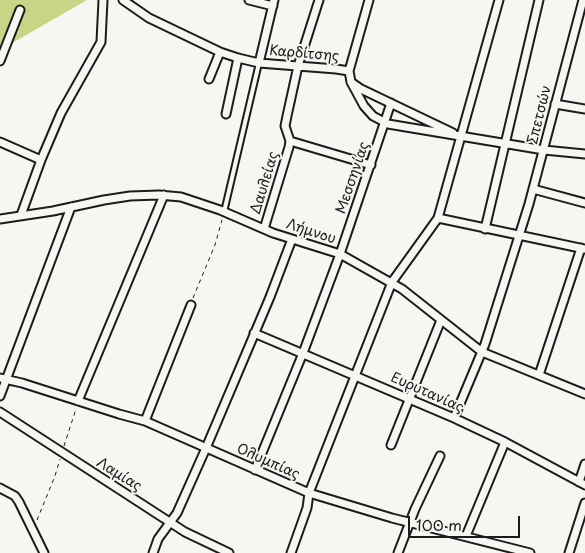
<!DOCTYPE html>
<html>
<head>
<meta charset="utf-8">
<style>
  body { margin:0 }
  #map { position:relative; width:585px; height:553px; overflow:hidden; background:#f6f6f2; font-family:"Playpen Sans",sans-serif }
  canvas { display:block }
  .scale { position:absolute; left:408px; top:516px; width:112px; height:22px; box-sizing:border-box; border:2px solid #1c1c1c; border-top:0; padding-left:6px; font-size:15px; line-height:18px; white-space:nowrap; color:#1c1c1c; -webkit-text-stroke:4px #f6f6f2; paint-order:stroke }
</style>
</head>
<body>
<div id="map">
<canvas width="585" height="553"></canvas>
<div class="scale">100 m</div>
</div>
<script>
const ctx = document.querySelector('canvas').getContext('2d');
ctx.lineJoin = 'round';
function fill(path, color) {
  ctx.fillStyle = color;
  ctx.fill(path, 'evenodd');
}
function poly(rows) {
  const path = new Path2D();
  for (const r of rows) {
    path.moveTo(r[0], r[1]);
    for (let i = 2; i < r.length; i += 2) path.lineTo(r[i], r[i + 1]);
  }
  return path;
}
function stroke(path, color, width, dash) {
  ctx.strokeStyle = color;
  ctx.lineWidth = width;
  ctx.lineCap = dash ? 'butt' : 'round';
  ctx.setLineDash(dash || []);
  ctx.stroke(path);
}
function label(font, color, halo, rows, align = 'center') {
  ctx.font = font + ' "Playpen Sans",sans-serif';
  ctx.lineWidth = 4;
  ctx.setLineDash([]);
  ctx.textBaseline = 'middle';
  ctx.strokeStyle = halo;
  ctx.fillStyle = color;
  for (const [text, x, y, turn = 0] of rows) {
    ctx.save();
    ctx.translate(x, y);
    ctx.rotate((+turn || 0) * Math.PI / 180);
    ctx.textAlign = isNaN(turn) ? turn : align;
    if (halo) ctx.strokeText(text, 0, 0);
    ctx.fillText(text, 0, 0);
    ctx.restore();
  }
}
const green = poly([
  [0,0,87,0,0,50]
]);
const path = poly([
  [193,298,215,245,222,220],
  [64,446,76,409],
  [37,520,55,476,60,459]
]);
const service = poly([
  [224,212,259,63]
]);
const minor = poly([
  [123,0,149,18,220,52,238,58,259,63,336,69,349,71,351,82,364,106,373,116,388,124,544,150,585,154],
  [249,0,273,6],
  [0,61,20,10],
  [259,63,274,0],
  [349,71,369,0],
  [209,79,220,52],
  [351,82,361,89,453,133],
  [555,104,585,109],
  [226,114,238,58],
  [290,141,371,165],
  [0,142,41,160],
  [533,189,585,203],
  [21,215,41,160,61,113,101,42,103,0],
  [438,218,585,249],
  [0,219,53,211,104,200,130,196,159,195,181,197,220,210,273,233,340,254,402,289,482,352,585,394],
  [264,229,289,147,290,141,285,126,287,116,298,66,319,0],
  [485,229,539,0],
  [254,333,454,418,505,442,585,485],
  [539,375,581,248],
  [0,378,22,383,119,414,145,421,309,493,392,518,530,553],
  [0,396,71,207],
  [78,401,164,195],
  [0,412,185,532,229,553],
  [454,418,485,344,529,204,583,0],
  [145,421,191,305],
  [391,445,441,320],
  [255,470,303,353,340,254,391,103],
  [579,482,585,464],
  [0,488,15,496,19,502,44,553],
  [466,536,505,442],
  [153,553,158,539,177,513,206,448,270,297,292,239],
  [291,553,307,508,309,493,392,282,438,218,499,0],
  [398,553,415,509,440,456],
  [569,553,585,503]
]);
const streetNames = [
  ["Καρδίτσης",304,54,5],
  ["Σπετσών",540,115,-76],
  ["Μεσσηνίας",353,178,-71],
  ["Δαυλείας",265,183,-73],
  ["Λήμνου",311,232,18],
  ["Ευρυτανίας",427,393,24],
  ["Ολυμπίας",268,462,24],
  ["Λαμίας",119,475,32]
];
fill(green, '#c9d487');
stroke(service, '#1c1c1c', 8);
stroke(minor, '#1c1c1c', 11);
stroke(path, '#1c1c1c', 1, [4, 4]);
stroke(service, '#f6f6f2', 4);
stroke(minor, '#f6f6f2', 7);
label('14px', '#1c1c1c', '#f6f6f2', streetNames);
</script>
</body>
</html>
